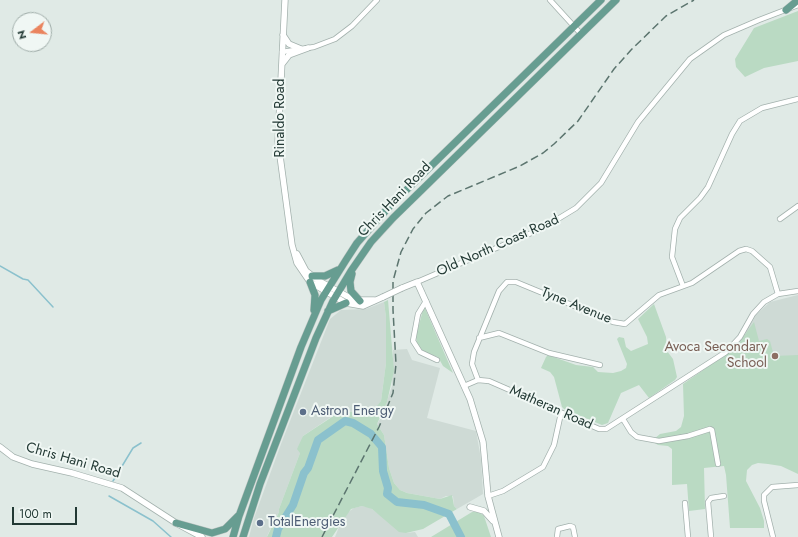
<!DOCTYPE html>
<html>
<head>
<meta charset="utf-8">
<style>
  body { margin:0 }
  #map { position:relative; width:798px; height:537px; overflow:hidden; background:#e0eae6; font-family:Jost,sans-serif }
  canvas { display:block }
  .north { position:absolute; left:12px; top:12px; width:40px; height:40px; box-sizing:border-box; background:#f0f7f4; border:1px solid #9eaba7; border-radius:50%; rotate:254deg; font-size:11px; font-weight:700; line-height:16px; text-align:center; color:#223934 }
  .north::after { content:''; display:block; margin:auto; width:14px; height:18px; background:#ea845e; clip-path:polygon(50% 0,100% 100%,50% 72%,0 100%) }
  .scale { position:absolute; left:12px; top:507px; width:65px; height:18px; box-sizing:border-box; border:2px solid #223934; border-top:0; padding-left:5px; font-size:12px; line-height:14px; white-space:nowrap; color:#223934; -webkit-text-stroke:3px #f0f7f4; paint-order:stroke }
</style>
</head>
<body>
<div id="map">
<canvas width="798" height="537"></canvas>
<div class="north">N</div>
<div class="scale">100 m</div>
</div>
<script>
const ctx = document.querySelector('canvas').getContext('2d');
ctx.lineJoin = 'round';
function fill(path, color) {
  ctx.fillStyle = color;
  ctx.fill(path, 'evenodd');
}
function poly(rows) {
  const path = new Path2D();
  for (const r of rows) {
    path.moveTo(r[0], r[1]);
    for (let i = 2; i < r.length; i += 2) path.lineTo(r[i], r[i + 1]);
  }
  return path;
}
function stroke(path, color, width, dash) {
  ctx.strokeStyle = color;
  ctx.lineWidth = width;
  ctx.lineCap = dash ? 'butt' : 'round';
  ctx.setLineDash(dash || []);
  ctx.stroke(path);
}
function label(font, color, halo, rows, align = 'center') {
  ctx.font = font + ' Jost,sans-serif';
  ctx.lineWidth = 4;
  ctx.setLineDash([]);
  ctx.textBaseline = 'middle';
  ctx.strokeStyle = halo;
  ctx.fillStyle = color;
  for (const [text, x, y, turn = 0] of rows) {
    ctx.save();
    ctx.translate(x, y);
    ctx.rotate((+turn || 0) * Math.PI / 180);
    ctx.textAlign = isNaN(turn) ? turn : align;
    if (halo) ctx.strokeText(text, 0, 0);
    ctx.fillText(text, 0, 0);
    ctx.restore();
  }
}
const built = poly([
  [798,295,798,423,769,414,746,332,756,315,770,302],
  [384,302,386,317,386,363,381,401,378,406,370,410,337,413,303,436,300,453,279,509,279,512,268,534,267,537,249,537,254,518,281,444,330,319,341,310,366,309],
  [407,349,412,360,440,368,427,418,476,431,481,459,483,494,457,509,454,506,453,496,446,496,440,499,407,493,400,490,394,483,389,468,384,435,377,424,382,416,392,386,393,350],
  [362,506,369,507,406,533,415,532,418,537,335,537,341,522,348,512,354,508]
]);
const green = poly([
  [798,11,798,61,764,68,745,77,736,67,735,59,754,28],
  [388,300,394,371,387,402,377,424,384,435,389,468,394,483,400,490,407,493,440,499,452,495,454,506,457,509,423,529,406,533,399,532,372,509,362,506,351,509,332,537,267,537,279,512,279,509,300,453,297,449,303,436,338,413,370,410,377,406,381,401,386,363,386,317,384,302],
  [654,304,666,337,667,351,673,359,677,377,675,380,649,398,639,385,621,393,608,423,602,425,564,409,562,407,554,377,550,372,541,368,546,357,548,355,576,365,593,367,598,372,613,373,621,371,626,368,627,364,617,339,619,337,624,338,626,347,631,351,648,344,647,337,638,319],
  [424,306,453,373,443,366,438,357,422,351,417,344,416,336],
  [754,322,759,341,767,339,770,341,774,356,798,355,798,474,781,466,768,464,758,463,752,465,747,470,746,481,760,508,764,521,764,528,730,528,726,475,724,466,704,468,705,509,689,511,687,484,672,485,672,449,668,446,658,445,655,443,654,439,660,434,676,431,681,427,684,416,683,384,735,348],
  [472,512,479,512,484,516,491,537,431,537]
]);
const stream = poly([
  [0,266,23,279,28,280,53,307],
  [113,481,133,448,141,443],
  [109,496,153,521,171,537]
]);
const river = poly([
  [276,537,278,529,293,505,304,473,308,468,318,440,345,421,353,423,371,434,382,447,383,471,388,488,387,494,397,502,424,505,449,514,461,537]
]);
const minor = poly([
  [550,0,581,34],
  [282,52,314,47,335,39,352,26,377,0],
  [780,219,798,206],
  [417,282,543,228,576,208,601,183,638,122,690,59,724,35,759,20,798,5],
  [683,286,672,257,675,229,680,218,700,198,708,187,732,134,740,121,762,108,798,99],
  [426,301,418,314,413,341,420,352,437,360],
  [479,338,499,333,549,353,600,365],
  [478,380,472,364,474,352,499,291,507,282,516,282,613,322,625,324,659,295,692,283,739,251,746,249,752,251,770,267,778,294],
  [464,386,478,380,489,381,599,429,606,429,726,352,740,337,753,314,764,302,778,294,798,291],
  [623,419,631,432,637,437,659,441,688,436,710,429,712,430,718,464],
  [488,496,503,491,543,467,554,445,561,413],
  [685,503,688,537],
  [557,537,558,529,570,526,573,527,575,537],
  [711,537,708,502,711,498,724,496],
  [773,537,764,501,764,495,772,487,798,485]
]);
const tertiary = poly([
  [285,0,278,141,292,245,297,263,310,282,346,303,363,306,383,297],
  [283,35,289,44,301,49],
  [282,64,289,55,308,48],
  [297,254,306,271,319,281,354,300,374,300],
  [402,288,417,282,470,399,483,442,488,496,499,537],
  [0,447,13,457,32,464,72,473,122,488,176,523,202,537],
  [470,507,484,511,493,521]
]);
const primary = poly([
  [786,10,798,0],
  [352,274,350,282,351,291,360,301],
  [312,276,325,276,338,270],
  [310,282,315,295,314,310],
  [328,311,346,303],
  [176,523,212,533,225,529,238,516],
  [233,537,239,516,301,347,321,300,346,260,357,243,389,207,601,0],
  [243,537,260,484,316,338,333,301,351,271,371,242,393,218,616,0]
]);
const rail = poly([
  [322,537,379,427,393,393,396,364,393,310,393,281,401,252,413,229,426,213,448,196,520,166,543,153,554,144,578,121,614,69,631,50,666,16,694,0]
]);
const tertiaryBridge = poly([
  [383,297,402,288]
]);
const markers = [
  [775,356,4,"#8d6e63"],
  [303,412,4,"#5c6f8a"],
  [260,523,4,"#5c6f8a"]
];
const streetNames = [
  ["Rinaldo Road",281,118,-90],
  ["Chris Hani Road",395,200,-46],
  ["Old North Coast Road",498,246,-24],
  ["Tyne Avenue",576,306,22],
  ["Matheran Road",551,408,24],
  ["Chris Hani Road",73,461,16]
];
const educationNames = [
  ["Avoca Secondary",767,348],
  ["School",767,364]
];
const serviceNames = [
  ["Astron Energy",311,412],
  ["TotalEnergies",268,523]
];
fill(built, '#cedad5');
fill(green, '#badac3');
stroke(stream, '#8bc1cd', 1.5);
stroke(river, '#8bc1cd', 8);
stroke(minor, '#a3b1ad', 6);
stroke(tertiary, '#a3b1ad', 7);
stroke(primary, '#bdc4c2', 8);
stroke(minor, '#fff', 4.5);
stroke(tertiary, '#fff', 5.5);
stroke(primary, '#679d91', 7);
stroke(rail, '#5c756f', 1.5, [8, 4]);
stroke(tertiaryBridge, '#a3b1ad', 7, []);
stroke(tertiaryBridge, '#fff', 5.5);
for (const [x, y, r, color] of markers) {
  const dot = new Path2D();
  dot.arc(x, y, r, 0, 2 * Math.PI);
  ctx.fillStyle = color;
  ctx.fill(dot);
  stroke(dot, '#f0f7f4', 1.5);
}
label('14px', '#223934', '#f0f7f4', streetNames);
label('14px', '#785e54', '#f0f7f4', educationNames, 'right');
label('14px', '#4e5e75', '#f0f7f4', serviceNames, 'left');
</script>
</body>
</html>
